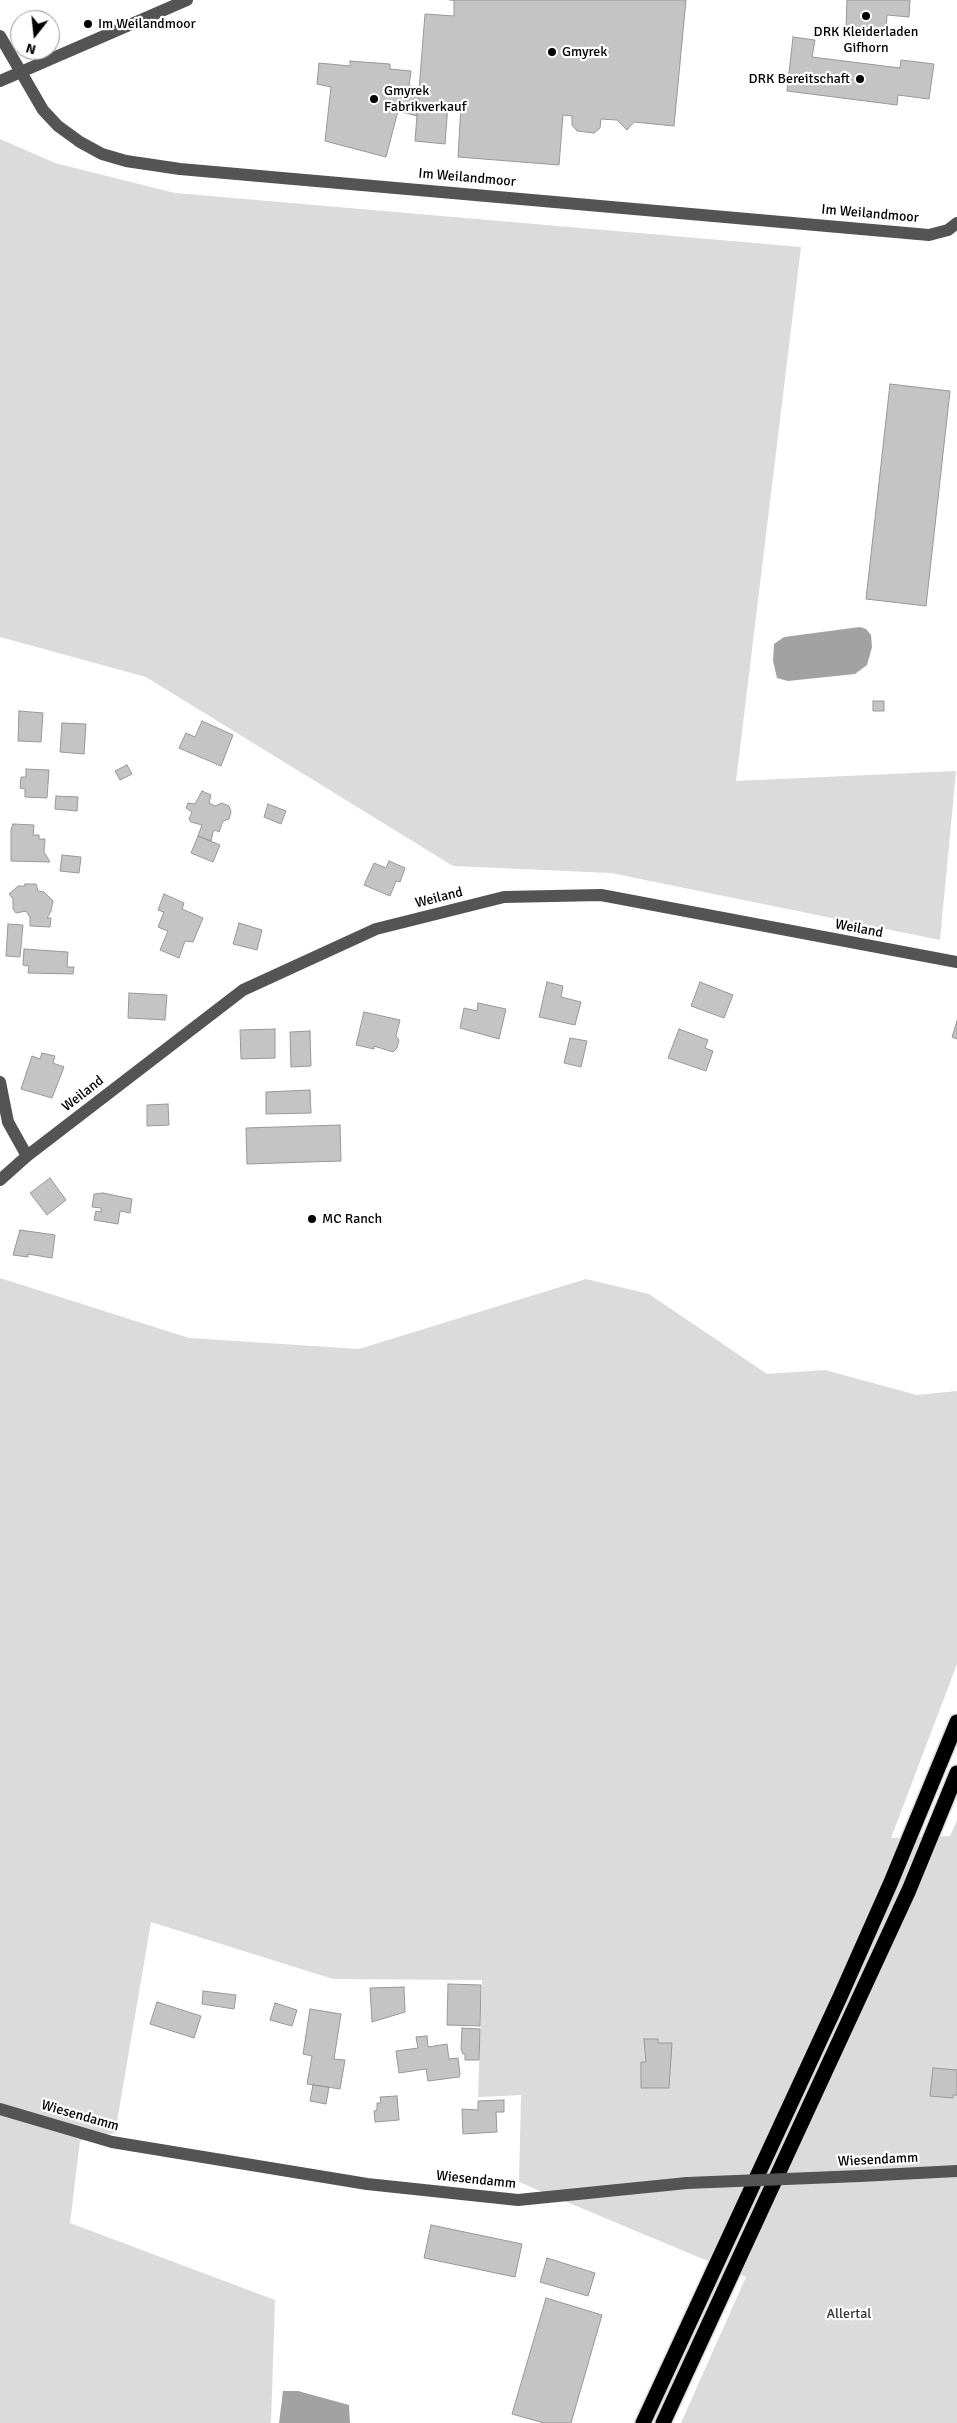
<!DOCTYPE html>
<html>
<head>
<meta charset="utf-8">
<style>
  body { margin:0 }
  #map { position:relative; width:957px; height:2423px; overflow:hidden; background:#fff; font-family:Signika,sans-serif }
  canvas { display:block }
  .north { position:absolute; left:10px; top:10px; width:50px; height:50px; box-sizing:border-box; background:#fff; border:1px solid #999; border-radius:50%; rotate:196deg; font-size:14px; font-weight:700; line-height:20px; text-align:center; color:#000 }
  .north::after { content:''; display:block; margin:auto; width:18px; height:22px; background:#000; clip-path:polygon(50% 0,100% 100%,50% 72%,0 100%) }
</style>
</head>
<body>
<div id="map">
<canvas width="957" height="2423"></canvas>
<div class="north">N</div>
</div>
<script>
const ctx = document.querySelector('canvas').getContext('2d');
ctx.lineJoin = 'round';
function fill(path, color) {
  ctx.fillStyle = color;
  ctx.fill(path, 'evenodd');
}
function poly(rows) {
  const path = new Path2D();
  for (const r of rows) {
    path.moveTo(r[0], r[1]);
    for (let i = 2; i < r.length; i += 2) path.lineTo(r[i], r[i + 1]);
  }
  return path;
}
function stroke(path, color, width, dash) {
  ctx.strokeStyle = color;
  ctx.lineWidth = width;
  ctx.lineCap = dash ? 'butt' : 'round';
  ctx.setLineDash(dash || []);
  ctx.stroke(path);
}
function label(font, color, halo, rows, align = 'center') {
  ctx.font = font + ' Signika,sans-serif';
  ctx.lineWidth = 4.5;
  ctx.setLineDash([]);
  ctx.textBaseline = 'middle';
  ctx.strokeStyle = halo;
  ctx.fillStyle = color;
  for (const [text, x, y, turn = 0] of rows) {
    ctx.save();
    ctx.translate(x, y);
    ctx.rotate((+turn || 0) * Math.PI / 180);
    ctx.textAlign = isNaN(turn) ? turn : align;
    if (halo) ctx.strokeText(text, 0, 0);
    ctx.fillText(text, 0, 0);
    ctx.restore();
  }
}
const green = poly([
  [0,139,55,163,175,193,801,247,736,781,956,771,940,940,611,873,453,866,146,677,0,637],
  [0,1278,189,1338,359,1349,586,1279,649,1294,767,1374,825,1370,917,1395,957,1391,957,1664,891,1838,950,1836,957,1820,957,2423,681,2423,746,2277,519,2182,521,2095,478,2097,482,1980,333,1979,151,1922,115,2133,80,2141,70,2223,275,2300,271,2423,0,2423]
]);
const water = poly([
  [860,627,866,629,871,635,872,647,867,665,855,674,788,681,777,678,773,661,774,644,784,637],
  [283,2391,298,2391,349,2405,350,2423,279,2423]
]);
const building = poly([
  [450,0,686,0,674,126,634,122,627,130,617,120,601,119,600,128,594,133,577,131,572,125,572,116,563,115,559,165,458,157,461,105,448,104,445,144,415,141,425,14,454,16,454,0,450,0],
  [847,0,910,0,909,17,887,15,886,32,846,29,847,0],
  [793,37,815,40,812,57,900,68,901,60,934,64,929,99,898,95,897,105,787,91,793,37],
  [350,61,390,64,390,69,411,71,409,86,420,87,417,116,398,111,386,157,325,141,331,87,317,84,319,63,350,66,350,61],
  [890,384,950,391,926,606,866,599,890,384],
  [873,701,884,701,884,711,873,711,873,701],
  [19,711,43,713,41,742,18,741,19,711],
  [202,721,233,735,221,766,179,748,186,733,195,737,202,721],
  [62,723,86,724,84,754,60,752,62,723],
  [127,765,132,774,120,780,115,771,127,765],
  [26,769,49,770,47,798,25,797,25,789,20,788,21,777,26,777,26,769],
  [202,791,211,795,209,803,215,806,222,803,229,806,231,812,229,819,223,821,219,832,215,830,213,832,211,841,198,836,202,825,191,822,189,819,192,812,186,808,188,803,195,804,202,791],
  [56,796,78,797,77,811,55,809,56,796],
  [268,804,286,811,281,824,264,817,268,804],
  [13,824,34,825,33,835,39,835,39,839,45,839,44,852,50,862,11,861,11,830,13,824],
  [198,836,220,845,213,862,191,853,198,836],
  [62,855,81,857,79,873,60,871,62,855],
  [389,861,405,868,400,882,396,881,390,896,364,885,374,863,386,868,389,861],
  [25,884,36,884,38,891,44,892,53,901,51,911,47,918,51,918,50,927,30,926,30,917,26,911,16,913,13,909,13,899,9,894,18,886,25,886,25,884],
  [164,894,184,903,182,909,203,918,193,942,185,941,179,958,160,950,168,931,158,927,164,912,158,910,164,894],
  [239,923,262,930,257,950,233,944,239,923],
  [8,924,23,925,20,957,6,956,8,924],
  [24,949,68,952,67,967,74,967,73,974,28,973,29,966,23,965,24,949],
  [547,982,563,986,561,997,581,1002,575,1025,539,1017,547,982],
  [700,982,733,995,724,1018,691,1006,700,982],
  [129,993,167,995,165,1020,128,1018,129,993],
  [478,1003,506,1009,499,1039,460,1028,464,1008,477,1011,478,1003],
  [364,1012,400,1020,396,1036,399,1040,397,1048,393,1052,374,1046,374,1049,356,1045,364,1012],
  [957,1021,957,1039,952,1037,957,1021],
  [275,1029,275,1058,241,1059,240,1030,275,1029],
  [679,1029,708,1040,705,1048,713,1051,706,1071,668,1058,679,1029],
  [310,1031,311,1066,291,1067,290,1032,310,1031],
  [570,1038,587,1041,581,1067,564,1063,570,1038],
  [42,1053,55,1056,53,1063,64,1067,52,1098,21,1089,32,1056,40,1059,42,1053],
  [310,1090,311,1113,266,1114,266,1092,310,1090],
  [168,1104,169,1125,147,1126,147,1105,168,1104],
  [340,1125,341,1161,247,1164,246,1128,340,1125],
  [50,1178,66,1200,47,1215,30,1193,50,1178],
  [103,1193,132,1199,130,1213,120,1211,118,1224,94,1220,96,1211,101,1212,101,1208,92,1207,94,1194,103,1193],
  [20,1230,55,1235,52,1258,28,1254,28,1257,13,1255,20,1230],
  [448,1984,481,1985,480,2026,447,2025,448,1984],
  [404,1987,405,2012,372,2022,370,1988,404,1987],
  [203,1991,236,1995,234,2009,202,2004,203,1991],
  [157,2002,201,2016,194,2038,150,2024,157,2002],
  [275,2003,297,2010,292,2026,270,2020,275,2003],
  [310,2009,341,2014,334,2059,345,2060,340,2089,307,2084,312,2056,303,2054,310,2009],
  [462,2028,480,2029,479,2060,465,2060,465,2054,463,2054,461,2049,462,2028],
  [427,2036,428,2047,447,2044,449,2059,458,2058,460,2074,459,2077,428,2081,426,2069,399,2073,396,2051,418,2048,416,2037,427,2036],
  [644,2039,658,2039,658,2043,672,2043,669,2088,641,2088,641,2062,646,2062,644,2039],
  [933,2068,957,2070,957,2095,953,2095,953,2098,930,2096,933,2068],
  [313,2085,329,2087,326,2104,310,2101,313,2085],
  [397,2096,399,2120,375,2122,374,2111,377,2110,377,2103,381,2103,380,2097,397,2096],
  [504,2100,504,2112,496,2112,497,2132,463,2134,462,2109,478,2110,478,2101,504,2100],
  [431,2225,522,2244,515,2277,424,2258,431,2225],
  [547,2258,595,2273,588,2296,540,2282,547,2258],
  [546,2298,602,2315,571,2423,544,2423,512,2414,546,2298]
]);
const minor = poly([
  [0,36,43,110,58,126,80,142,102,154,126,161,180,169,929,235,948,230,957,223],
  [0,81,187,0],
  [0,1082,8,1122,27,1156],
  [0,1180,27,1156,243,990,376,929,504,897,601,895,957,962],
  [0,2109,112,2142,367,2184,518,2200,687,2183],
  [860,2176,957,2171]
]);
const highway = poly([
  [643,2423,840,1997,891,1882,957,1722],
  [663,2423,909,1890,957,1773]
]);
const minorBridge = poly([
  [687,2183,860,2176]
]);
const markers = [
  [866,16,5,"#000"],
  [88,24,5,"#000"],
  [552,52,5,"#000"],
  [860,79,5,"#000"],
  [374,99,5,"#000"],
  [312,1219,5,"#000"]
];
const poiNames = [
  ["Im Weilandmoor",98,24],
  ["DRK Kleiderladen",866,32,"center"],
  ["Gifhorn",866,48,"center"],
  ["Gmyrek",562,52],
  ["DRK Bereitschaft",850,79,"right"],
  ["Gmyrek",384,91],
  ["Fabrikverkauf",384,107],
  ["MC Ranch",322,1219]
];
const streetNames = [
  ["Im Weilandmoor",467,178,5],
  ["Im Weilandmoor",870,214,5],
  ["Weiland",439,898,-14],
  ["Weiland",859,929,11],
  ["Weiland",83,1094,-38],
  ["Wiesendamm",80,2116,16],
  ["Wiesendamm",878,2160,-3],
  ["Wiesendamm",476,2180,6]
];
const parkNames = [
  ["Allertal",849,2314]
];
fill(green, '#dbdbdb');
fill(water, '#a2a2a2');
fill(building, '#c4c4c4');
stroke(building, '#989898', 1);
stroke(highway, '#dbdbdb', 18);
stroke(minor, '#545454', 12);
stroke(highway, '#000', 15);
stroke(minorBridge, '#545454', 12);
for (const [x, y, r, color] of markers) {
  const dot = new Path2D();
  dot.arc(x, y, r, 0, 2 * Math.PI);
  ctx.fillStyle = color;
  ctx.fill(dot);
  stroke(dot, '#fff', 2);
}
label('14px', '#000', '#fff', poiNames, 'left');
label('14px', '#000', '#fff', streetNames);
label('14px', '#323232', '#fff', parkNames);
</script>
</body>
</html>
